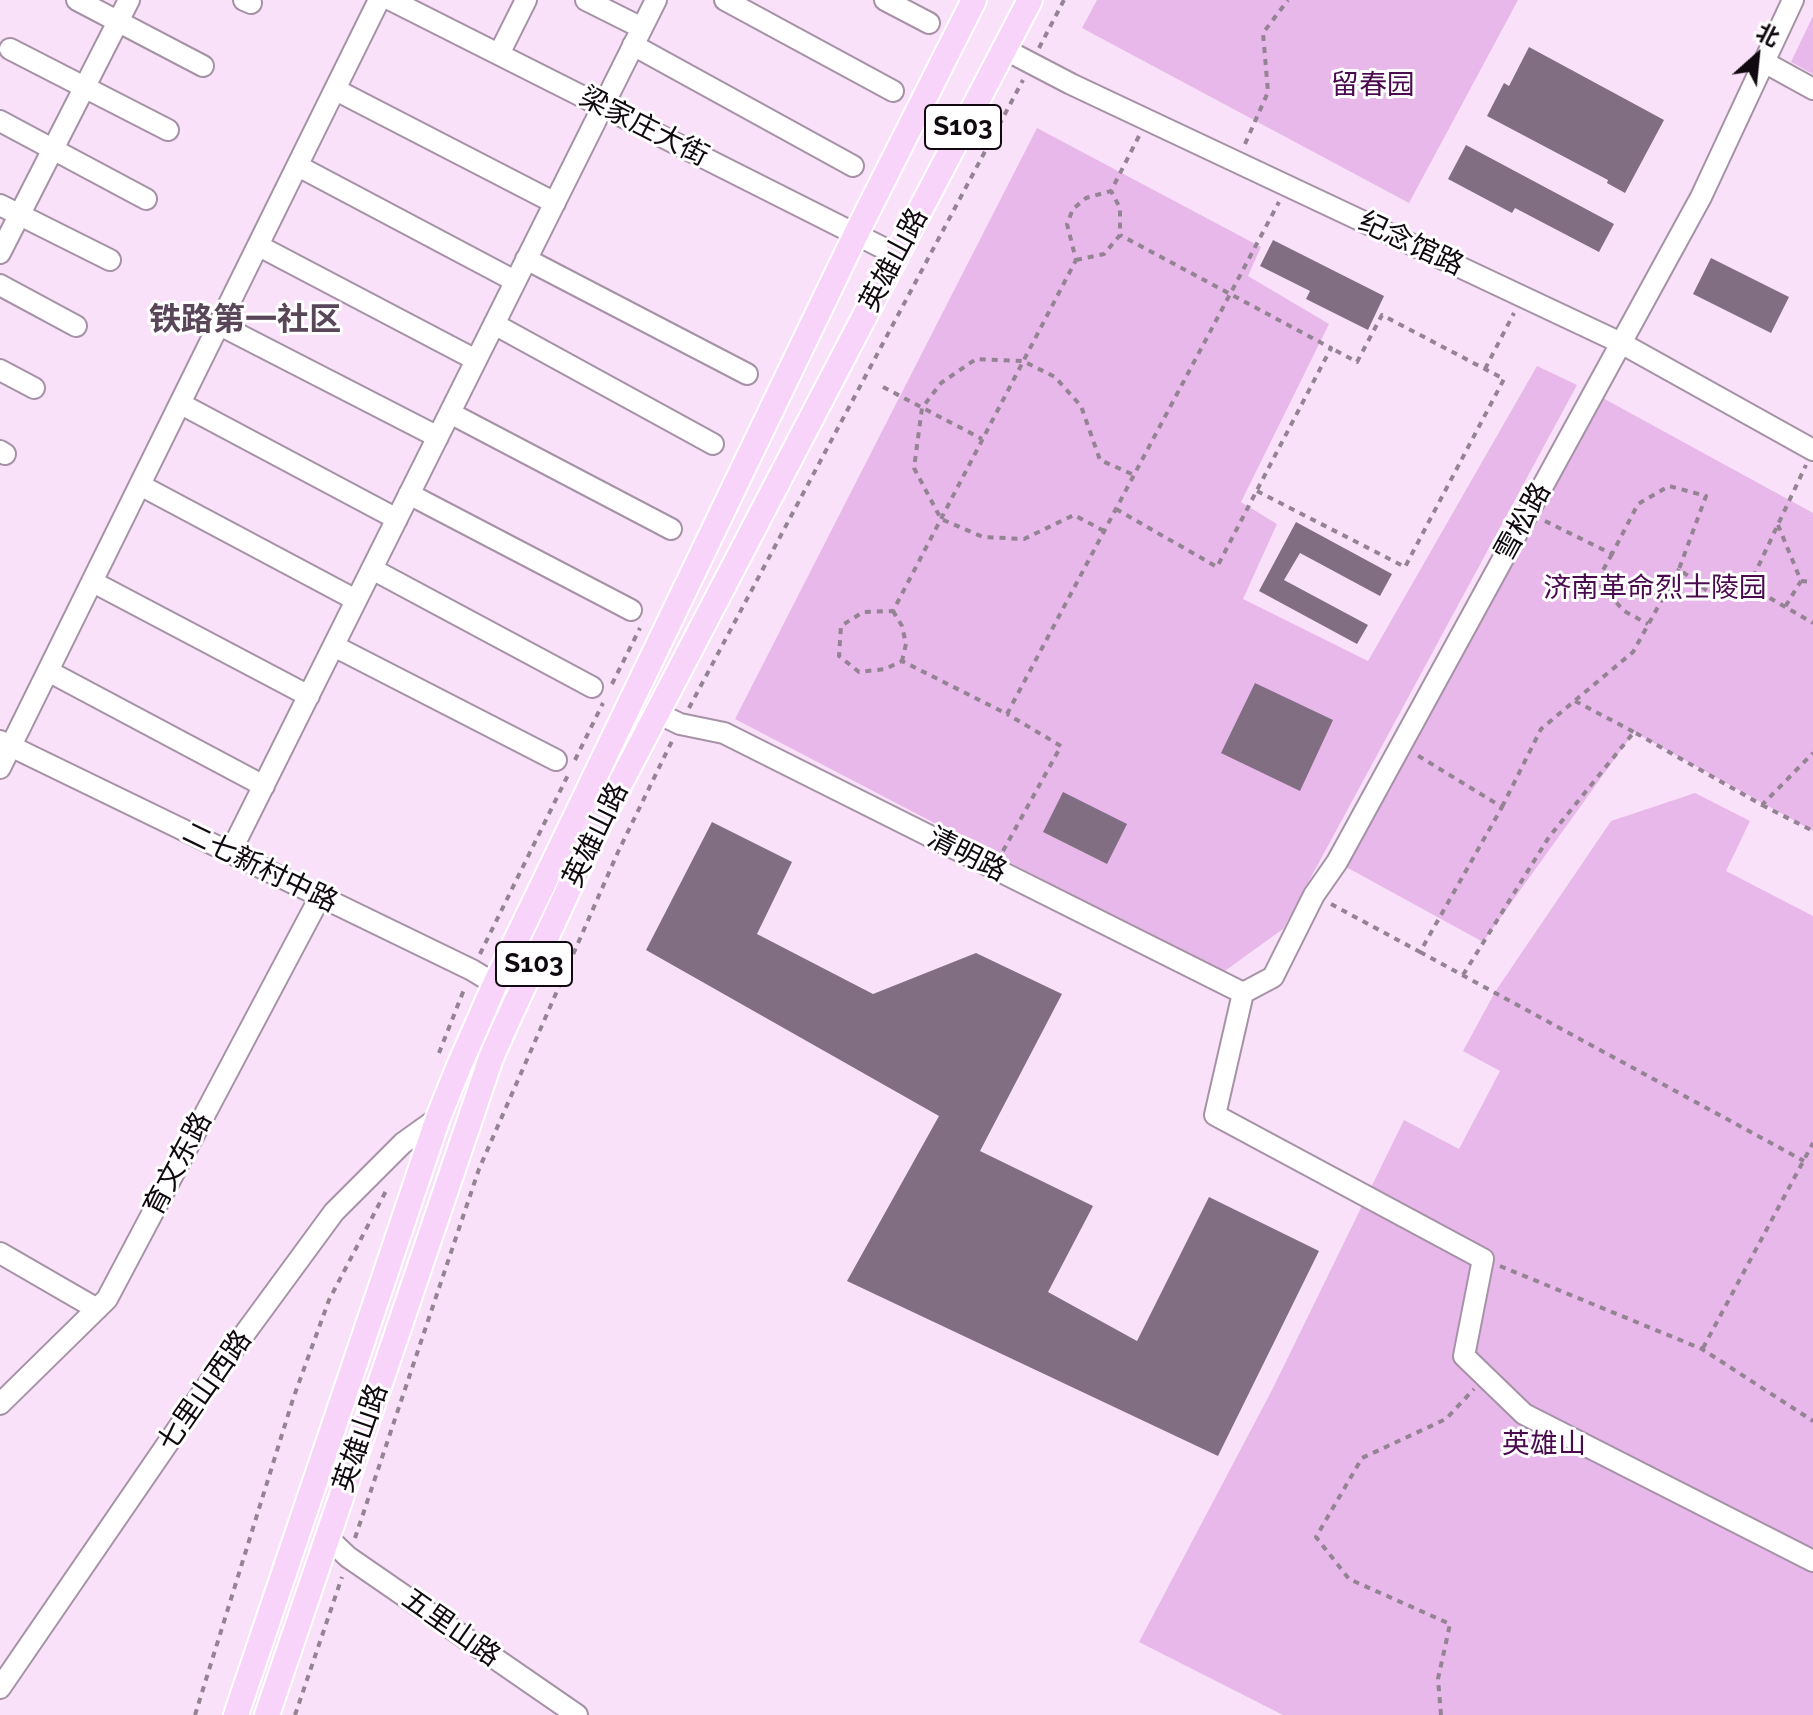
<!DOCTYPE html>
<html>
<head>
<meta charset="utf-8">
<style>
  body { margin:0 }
  #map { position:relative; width:1813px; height:1715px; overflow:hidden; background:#f9e2f9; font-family:Raleway,"Noto Sans SC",sans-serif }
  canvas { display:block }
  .north { position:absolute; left:1717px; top:16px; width:80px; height:80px; -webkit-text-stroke:6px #fff; paint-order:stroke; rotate:27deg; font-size:22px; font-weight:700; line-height:32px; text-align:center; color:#100910 }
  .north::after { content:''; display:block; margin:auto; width:28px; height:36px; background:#100910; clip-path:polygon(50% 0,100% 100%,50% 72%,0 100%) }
</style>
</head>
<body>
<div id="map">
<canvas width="1813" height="1715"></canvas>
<div class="north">北</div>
</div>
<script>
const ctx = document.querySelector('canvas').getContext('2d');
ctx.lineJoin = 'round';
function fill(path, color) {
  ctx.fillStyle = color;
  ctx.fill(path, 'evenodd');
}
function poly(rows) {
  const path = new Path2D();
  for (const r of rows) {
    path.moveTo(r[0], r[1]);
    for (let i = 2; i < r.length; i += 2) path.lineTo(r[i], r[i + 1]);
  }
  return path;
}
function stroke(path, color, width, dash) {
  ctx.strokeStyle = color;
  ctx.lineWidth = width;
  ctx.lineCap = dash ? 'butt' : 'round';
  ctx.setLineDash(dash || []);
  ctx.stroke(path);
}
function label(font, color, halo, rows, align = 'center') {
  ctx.font = font + ' Raleway,"Noto Sans SC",sans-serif';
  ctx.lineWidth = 6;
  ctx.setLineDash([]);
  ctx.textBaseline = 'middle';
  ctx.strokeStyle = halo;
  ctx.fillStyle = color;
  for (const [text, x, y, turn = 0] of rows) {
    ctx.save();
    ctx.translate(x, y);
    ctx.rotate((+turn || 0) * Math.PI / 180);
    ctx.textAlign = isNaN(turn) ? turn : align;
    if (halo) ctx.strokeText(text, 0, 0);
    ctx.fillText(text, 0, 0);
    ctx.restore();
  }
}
const green = poly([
  [1097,0,1518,0,1409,203,1082,28],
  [1813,16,1813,74,1791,62],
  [1037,128,1261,247,1248,276,1329,324,1241,502,1277,524,1243,599,1368,661,1537,366,1577,385,1283,929,1222,973,735,719],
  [1601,397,1813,513,1813,831,1634,732,1483,942,1337,862],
  [1695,793,1750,821,1726,871,1813,916,1813,1715,1283,1715,1139,1642,1272,1390,1404,1120,1459,1149,1500,1071,1463,1051,1495,992,1611,821]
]);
const building = poly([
  [1529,47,1664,120,1625,193,1607,183,1608,180,1487,116,1504,83,1509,86],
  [1466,145,1614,224,1599,252,1515,208,1512,213,1448,179],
  [1273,240,1384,296,1368,330,1306,299,1310,291,1260,266],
  [1711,258,1789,297,1771,333,1693,294],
  [1296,522,1392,574,1380,596,1300,553,1284,580,1368,625,1357,644,1259,591],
  [1255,683,1333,720,1300,791,1221,753],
  [1063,792,1127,824,1107,864,1043,832],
  [712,822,792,862,757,934,873,994,976,953,1062,994,980,1151,1093,1206,1048,1292,1137,1341,1209,1197,1319,1251,1218,1456,847,1281,939,1116,646,950]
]);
const path = poly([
  [1039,48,1064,0],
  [1139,136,1111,191,1086,198,1073,209,1067,224,1076,260,893,611,863,612,841,626,839,656,859,672,885,669,902,661,1007,714,1279,202],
  [1245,144,1268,92,1263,33,1288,0],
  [1076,260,1104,254,1120,235,1120,208,1111,191],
  [1485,369,1514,313],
  [883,387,982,439],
  [1257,491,1405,567,1504,379,1382,315,1357,362,1331,348],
  [1116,509,1217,567,1331,348,1120,235],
  [1545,521,1612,554,1638,504,1669,486,1706,496,1679,569,1710,593,1749,586,1806,465],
  [1778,525,1801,581,1785,607],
  [1104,531,1074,515,1024,539,983,537,941,519,914,468,922,408,941,383,976,359,1023,361,1055,377,1081,406,1100,460,1134,475],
  [1612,554,1597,581,1624,611,1648,624],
  [1801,581,1813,582],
  [1749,586,1813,623],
  [893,611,902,626,906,644,902,661],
  [612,684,640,628],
  [1575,701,1634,732],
  [689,708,1023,80],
  [575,760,603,703],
  [1762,805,1813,831],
  [1502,807,1541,729,1633,652,1679,569],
  [1003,851,1061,746,1007,714],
  [1331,904,1420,952,1502,807,1417,755],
  [1420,952,1804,1161],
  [480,954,568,775],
  [1463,975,1549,837,1634,732,1762,805,1813,753],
  [439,1053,465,987],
  [1500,1266,1702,1349,1813,1421],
  [1703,1348,1813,1143],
  [355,1538,479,1169,618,852,672,741],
  [195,1715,293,1399,329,1300,387,1189],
  [295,1715,342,1577],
  [1441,1715,1438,1679,1450,1624,1349,1579,1316,1537,1362,1458,1446,1419,1474,1389]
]);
const minor = poly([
  [77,0,203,66],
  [244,0,251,3],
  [391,0,897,255],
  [586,0,642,28],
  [725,0,893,91],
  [885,0,929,23],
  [633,45,853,166],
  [10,49,168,130],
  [1004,49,1071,84,1621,343,1813,450],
  [499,54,526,0],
  [1764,62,1813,89],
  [336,90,555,203],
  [0,121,146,199],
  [298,166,515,281],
  [0,205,110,260],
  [259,246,476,360],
  [0,253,129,0],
  [526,259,747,374],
  [0,285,76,326],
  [494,324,713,444],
  [220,325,438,437],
  [0,370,34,388],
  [181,404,397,519],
  [450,413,671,529],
  [0,451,5,454],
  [140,485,356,600],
  [409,494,631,610],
  [372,569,592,687],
  [93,582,309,696],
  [334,646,556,760],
  [48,671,264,786],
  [657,713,680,724,724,733,1243,993,1273,977,1314,895,1337,862,1701,197,1793,0],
  [0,741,472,970,495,984,521,992],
  [0,768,379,0],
  [230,853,656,0],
  [1243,993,1215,1115,1483,1259,1464,1356,1524,1414,1813,1561],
  [0,1253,97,1309],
  [0,1404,107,1299,320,897],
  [327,1537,348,1557,577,1715],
  [0,1688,218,1370,334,1212,403,1143,438,1118]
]);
const major = poly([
  [236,1715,438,1118,459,1066,495,984,856,234,974,0],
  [267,1715,491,1058,506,1024,598,826,1030,0]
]);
const shields = [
  [963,127,76],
  [534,964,76]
];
const shieldNames = [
  ["S103",963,127],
  ["S103",534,964]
];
const parkNames = [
  ["留春园",1373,86],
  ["济南革命烈士陵园",1655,589],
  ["英雄山",1544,1445]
];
const streetNames = [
  ["梁家庄大街",644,127,27],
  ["纪念馆路",1411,244,25],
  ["英雄山路",894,260,-62],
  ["雪松路",1523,522,-61],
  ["英雄山路",596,835,-64],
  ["清明路",967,855,27],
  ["二七新村中路",260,868,26],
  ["育文东路",178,1164,-62],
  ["七里山西路",205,1391,-55],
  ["英雄山路",361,1438,-71],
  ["五里山路",451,1628,35]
];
const quarterNames = [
  ["铁路第一社区",245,320]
];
fill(green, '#e7b8e9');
fill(building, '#816e82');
stroke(minor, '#a692a7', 24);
stroke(major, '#fff', 28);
stroke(path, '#938393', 4, [6, 6]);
stroke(minor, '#fff', 20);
stroke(major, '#f8d3fa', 24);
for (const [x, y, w] of shields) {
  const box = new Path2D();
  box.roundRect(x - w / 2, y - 22, w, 44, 6);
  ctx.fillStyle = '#fff';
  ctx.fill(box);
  stroke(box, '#100910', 2);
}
label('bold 26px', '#100910', null, shieldNames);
label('28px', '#4a0b4e', '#fff', parkNames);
label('28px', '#100910', '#fff', streetNames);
label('bold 32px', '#594659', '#fff', quarterNames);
</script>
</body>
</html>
